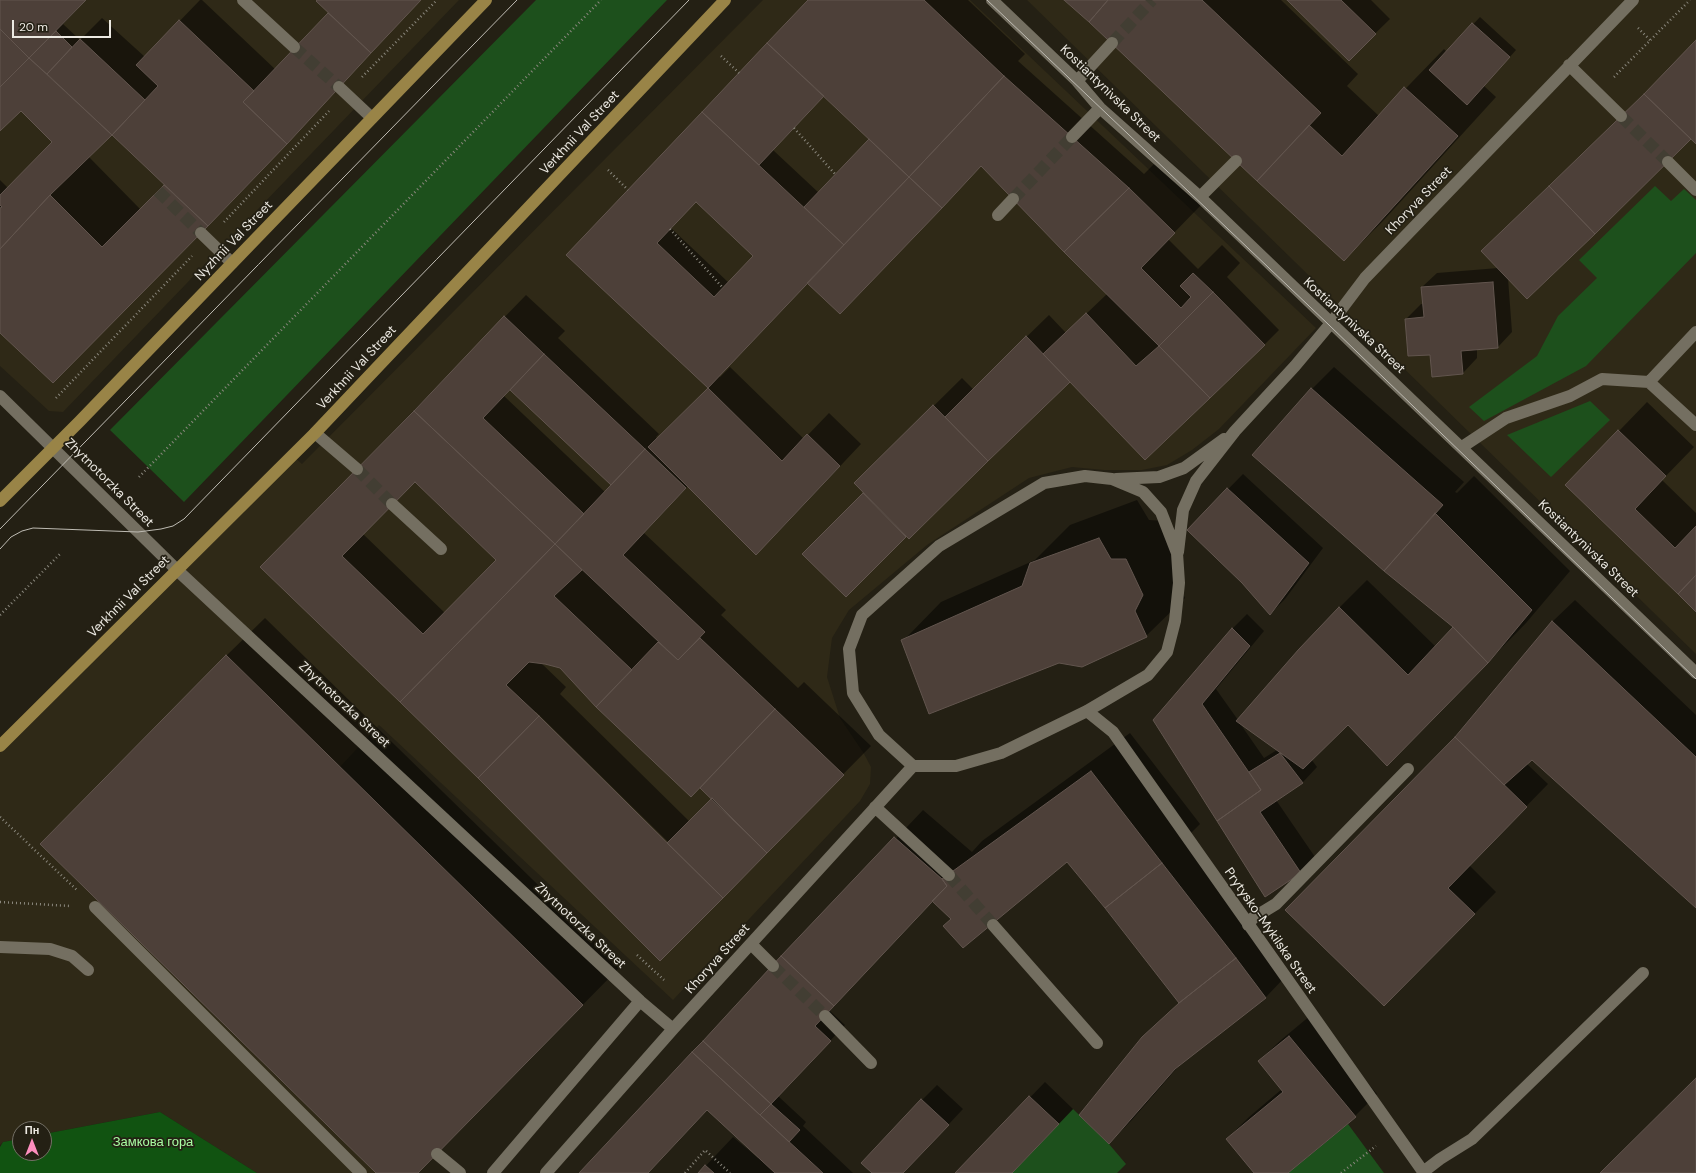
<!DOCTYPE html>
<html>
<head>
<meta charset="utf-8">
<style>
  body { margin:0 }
  #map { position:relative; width:1696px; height:1173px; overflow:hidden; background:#242014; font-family:"DM Sans",sans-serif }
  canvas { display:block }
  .north { position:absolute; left:12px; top:1121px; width:40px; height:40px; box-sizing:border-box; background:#242014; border:1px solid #747066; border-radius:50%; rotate:0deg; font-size:11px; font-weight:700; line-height:16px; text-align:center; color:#ece9e2 }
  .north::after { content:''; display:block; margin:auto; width:14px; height:18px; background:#fd8ebe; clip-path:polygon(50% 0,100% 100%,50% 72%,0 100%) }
  .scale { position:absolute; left:12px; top:20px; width:99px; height:18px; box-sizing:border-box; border:2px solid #ece9e2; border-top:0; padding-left:5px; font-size:12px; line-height:14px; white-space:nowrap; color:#ece9e2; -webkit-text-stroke:3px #242014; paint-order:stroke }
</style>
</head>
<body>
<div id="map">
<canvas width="1696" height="1173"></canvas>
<div class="north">Пн</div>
<div class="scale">20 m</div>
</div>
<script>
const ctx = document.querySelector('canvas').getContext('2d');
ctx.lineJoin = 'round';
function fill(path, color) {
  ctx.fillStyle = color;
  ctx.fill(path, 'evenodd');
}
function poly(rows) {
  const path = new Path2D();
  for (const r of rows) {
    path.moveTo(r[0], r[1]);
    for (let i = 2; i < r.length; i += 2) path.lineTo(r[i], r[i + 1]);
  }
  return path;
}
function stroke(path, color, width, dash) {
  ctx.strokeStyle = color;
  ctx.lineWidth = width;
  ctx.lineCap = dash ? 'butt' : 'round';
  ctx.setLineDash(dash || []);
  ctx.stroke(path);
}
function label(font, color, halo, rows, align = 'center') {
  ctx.font = font + ' "DM Sans",sans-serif';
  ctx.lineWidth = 3.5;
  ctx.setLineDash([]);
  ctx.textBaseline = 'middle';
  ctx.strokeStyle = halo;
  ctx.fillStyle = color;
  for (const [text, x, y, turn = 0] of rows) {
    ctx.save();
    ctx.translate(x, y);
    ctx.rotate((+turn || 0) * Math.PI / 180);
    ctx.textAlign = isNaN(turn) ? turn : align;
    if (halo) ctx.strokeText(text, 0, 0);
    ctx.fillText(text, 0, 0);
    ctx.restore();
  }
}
const built = poly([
  [0,0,459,0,63,412,49,411,0,366],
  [763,0,970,0,1316,328,1219,429,1192,450,1167,465,1142,470,1104,470,1072,467,1029,478,927,545,849,610,832,638,827,677,840,718,863,752,871,767,870,784,860,801,673,1000,379,725,340,767,226,655,40,844,376,1173,257,1173,160,1112,44,1134,44,1129,20,1129,20,1139,3,1142,0,1145,0,746,292,455,302,464],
  [1027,0,1696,0,1696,654]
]);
const green = poly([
  [536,0,667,0,184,502,110,430],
  [1655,186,1671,201,1684,189,1696,200,1696,253,1586,366,1484,421,1469,407,1537,356,1558,316,1597,278,1579,260],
  [1590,401,1610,420,1551,477,1507,435],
  [1073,1109,1109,1144,1126,1164,1117,1173,1012,1173],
  [1348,1124,1384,1173,1288,1173]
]);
const forest = poly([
  [160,1112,257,1173,0,1173,0,1147,3,1142,20,1139,20,1153,44,1153,44,1134]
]);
const shadow = poly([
  [0,0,86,0,63,24,80,40,102,18,145,57,200,0,202,0,276,70,329,13,318,0,420,0,246,187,91,343,0,332,0,180,8,188,54,142,21,109,0,130],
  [112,134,166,185,141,210,89,157],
  [810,0,968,0,1025,54,1018,61,1144,174,1158,160,1202,204,1168,239,1198,269,1222,245,1240,263,1227,277,1279,330,1264,345,1070,380,909,538,906,535,846,596,804,554,865,493,884,455,962,378,973,389,1049,315,1066,333,1107,294,982,165,840,313,808,282,719,376,720,377,730,367,804,439,829,413,861,444,778,532,688,486,644,533,726,610,721,615,798,688,804,682,871,746,723,896,536,712,479,777,262,567,526,295,565,331,558,338,659,434,656,437,657,438,709,388,568,255],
  [824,96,870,139,819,193,773,150],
  [696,201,754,256,729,283,671,228],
  [510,389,611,483,619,478,605,492,504,396],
  [415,480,497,560,445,613,363,534],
  [555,543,583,570,582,571,554,544],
  [540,662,561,668,713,798,690,822,560,694,566,687],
  [1066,0,1281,0,1358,74,1347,86,1379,116,1444,49,1447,52,1480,17,1516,50,1484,86,1496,97,1383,221,1344,260],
  [1289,0,1371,0,1390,19,1349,59],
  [1696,41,1696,142,1691,138,1508,278,1512,332,1498,347,1477,349,1477,358,1463,373,1431,354,1406,319,1421,304,1424,304,1422,287,1437,273,1498,268,1654,85],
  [1334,367,1464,482,1455,492,1457,493,1474,476,1570,571,1526,623,1415,736,1348,724,1311,759,1317,767,1303,782,1276,800,1315,857,1301,872,1154,720,1233,628,1247,614,1264,631,1216,689,1238,720,1339,608,1367,580,1436,647,1455,627,1312,389],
  [1239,722,1277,750,1264,758],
  [1647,402,1694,447,1662,480,1696,513,1696,611,1567,485],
  [1243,474,1323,548,1285,599,1270,614,1242,582,1188,530],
  [1137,500,1149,520,1164,521,1181,556,1173,572,1185,598,1146,636,1059,662,903,641,941,602,1035,560,1070,525],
  [1575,600,1696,715,1696,906,1532,759,1527,764,1548,784,1469,865,1496,892,1406,983,1455,737,1553,621],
  [265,618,621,966,417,1173,378,1173,226,656],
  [1130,733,1200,824,1184,840,1287,975,1266,997,1183,1061,1131,1121,1109,1143,1142,1038,1180,1002,1067,861,963,947,952,918,933,901,829,1010,845,1025,778,1096,806,1122,803,1126,853,1173,699,1173,733,1137,758,1158,759,1157,708,1109,648,1173,580,1173,923,810,972,852,982,841],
  [1311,1015,1377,1094,1355,1116,1287,1173,1255,1173,1227,1139,1249,1117,1282,1089,1259,1061,1281,1040],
  [1045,1082,1073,1109,1012,1173,957,1173],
  [937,1085,963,1109,903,1173,874,1173,922,1100]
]);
const building = poly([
  [0,0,86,0,29,58,0,29,0,0],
  [317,0,421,0,371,53,316,1,317,0],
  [808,0,924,0,1004,76,909,177,767,43,808,0],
  [1064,0,1108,0,1089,22,1064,0],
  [1108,0,1202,0,1321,113,1257,181,1089,22,1108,0],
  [1287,0,1341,0,1376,34,1349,61,1287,0],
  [328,13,371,53,287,144,243,102,328,13],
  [179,20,254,91,243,102,287,144,208,226,112,135,158,86,136,65,179,20],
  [1472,23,1510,57,1467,105,1429,70,1472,23],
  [0,29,29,58,0,87,0,29],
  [56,31,72,47,47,74,29,58,56,31],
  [80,39,145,100,112,135,47,74,80,39],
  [1696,40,1696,144,1644,94,1696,40],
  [767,43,824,96,759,165,702,112,767,43],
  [29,58,112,135,50,195,0,249,0,208,2,207,0,205,0,195,52,142,21,111,0,131,0,87,29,58],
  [1004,76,1129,188,1064,252,981,166,942,208,909,177,1004,76],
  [1404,87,1458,136,1344,261,1257,181,1309,125,1342,156,1404,87],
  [1644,94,1691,139,1595,234,1549,186,1644,94],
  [702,112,844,245,708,388,566,255,702,112],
  [696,202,753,256,714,297,657,243,696,202],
  [869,139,909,177,844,245,804,207,869,139],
  [909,177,942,208,840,314,807,283,909,177],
  [164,185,208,226,53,383,0,333,0,249,50,195,102,247,164,185],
  [1549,186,1595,234,1527,299,1481,251,1549,186],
  [1129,188,1175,233,1141,268,1181,308,1191,297,1180,286,1193,273,1213,292,1159,346,1064,252,1129,188],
  [1493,282,1498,348,1461,351,1463,374,1432,377,1430,355,1408,356,1405,319,1424,317,1421,287,1493,282],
  [1213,292,1265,345,1210,398,1159,346,1213,292],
  [1086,313,1136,366,1159,346,1210,398,1145,460,1043,354,1086,313],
  [504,316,544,354,483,418,584,514,555,544,414,411,504,316],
  [1026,336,1070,382,988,461,945,417,1026,336],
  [544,354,645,449,611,485,510,390,544,354],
  [708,388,782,461,807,434,840,466,756,555,648,447,708,388],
  [1311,388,1443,505,1384,571,1252,455,1311,388],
  [933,405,988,461,909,539,854,483,933,405],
  [414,411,555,544,400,702,260,567,414,411],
  [415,482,496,560,423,634,342,556,415,482],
  [1618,430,1666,476,1635,509,1675,548,1696,526,1696,575,1678,594,1565,485,1618,430],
  [645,449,686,488,623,555,705,632,678,660,555,544,645,449],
  [1227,488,1309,563,1270,615,1242,583,1187,530,1227,488],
  [863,493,906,537,846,597,802,554,863,493],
  [1435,513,1532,610,1488,663,1453,627,1384,571,1435,513],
  [1099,538,1111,559,1126,559,1143,595,1135,611,1147,637,1082,667,1059,663,929,714,901,640,1022,586,1030,563,1099,538],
  [555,544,582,570,554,596,632,670,596,707,560,668,545,664,529,662,506,685,539,716,478,778,400,702,555,544],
  [1696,575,1696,612,1678,594,1696,575],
  [1339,607,1408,675,1453,627,1488,663,1387,766,1348,725,1303,769,1236,721,1299,649,1339,607],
  [1552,621,1696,757,1696,908,1532,760,1504,785,1455,737,1552,621],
  [1232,628,1250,646,1202,704,1261,790,1217,821,1153,720,1232,628],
  [700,638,775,709,691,797,596,707,658,642,678,660,700,638],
  [226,655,583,1005,418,1173,376,1173,40,844,226,655],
  [775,709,844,775,767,853,700,788,775,709],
  [539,716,723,898,660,961,478,778,539,716],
  [1455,737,1527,807,1448,888,1475,914,1384,1006,1285,910,1455,737],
  [1280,753,1303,783,1260,812,1301,873,1265,897,1217,821,1261,790,1249,772,1280,753],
  [1091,771,1162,863,1105,908,1067,862,963,948,943,926,951,919,932,901,947,886,942,879,1091,771],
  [712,798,767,853,723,898,667,843,712,798],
  [894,837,942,879,947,886,834,1006,781,956,894,837],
  [1162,863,1236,958,1179,1003,1105,908,1162,863],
  [781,956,834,1006,815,1026,831,1041,771,1104,703,1041,781,956],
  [1236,958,1266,998,1175,1069,1109,1144,1079,1115,1142,1037,1179,1003,1236,958],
  [1289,1036,1356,1117,1288,1173,1254,1173,1226,1139,1283,1092,1258,1061,1289,1036],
  [703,1041,771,1104,760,1115,692,1052,703,1041],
  [692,1052,760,1115,823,1173,775,1173,707,1110,648,1173,579,1173,692,1052],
  [1696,1078,1696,1173,1600,1173,1696,1078],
  [1029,1096,1059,1124,1012,1173,955,1173,1029,1096],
  [921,1099,949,1125,903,1173,872,1173,861,1163,921,1099],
  [771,1104,800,1130,789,1142,760,1115,771,1104],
  [705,1165,714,1173,698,1173,705,1165]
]);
const minorTunnel = poly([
  [1112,43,1152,0],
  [294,47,339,87],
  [1621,116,1668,162],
  [158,191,201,233],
  [1013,199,1072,137],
  [357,469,392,504],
  [949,875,993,925],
  [773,966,825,1016]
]);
const path = poly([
  [1638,28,1650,40],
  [721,56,739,73],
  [362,77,437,0],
  [1614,77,1690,0],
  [794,128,835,174],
  [608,170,628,190],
  [224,222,329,111],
  [670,229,723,288],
  [56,398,192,256],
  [139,477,601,0],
  [0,615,60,554],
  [0,817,78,891],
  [0,902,71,906],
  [637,955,664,980],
  [685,1173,705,1150,730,1173],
  [1341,1173,1376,1146]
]);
const minor = poly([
  [243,0,294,47],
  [992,0,1077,81,1100,108,1200,197,1696,673],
  [1569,65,1621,116],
  [1077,81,1112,43],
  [339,87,372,118],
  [1072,137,1100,108],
  [1668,162,1696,190],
  [1200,197,1236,161],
  [998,215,1013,199],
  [201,233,232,263],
  [1649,382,1696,332],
  [0,396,177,570,640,1001,673,1029],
  [315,433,357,469],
  [1462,447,1506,418,1570,396,1602,379,1649,382,1696,425],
  [1085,476,1112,479,1143,492,1161,512,1177,553,1179,583,1175,621,1167,652,1148,675,1087,711,1001,753,956,766,913,766,879,735,853,693,849,649,862,615,939,546,1044,483,1085,476],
  [1116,479,1159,477,1184,468,1224,439],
  [392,504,441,549],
  [1178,552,1183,510,1196,481,1235,431,1295,366,1331,323,1365,278,1633,0],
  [1087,711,1113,732,1424,1173],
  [875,807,949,875],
  [95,907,361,1173],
  [993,925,1097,1043],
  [1248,925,1253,918,1276,904,1408,769],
  [751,944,773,966],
  [0,947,50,949,72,956,88,970],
  [825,1016,871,1063],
  [437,1154,460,1173],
  [1423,1172,1440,1159,1472,1139,1643,973],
  [493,1173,640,1001],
  [546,1173,673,1029,913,766]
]);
const major = poly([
  [0,501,80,421,486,0],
  [0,746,315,433,725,0]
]);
const tram = poly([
  [987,0,1329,325,1696,679],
  [0,529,517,0],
  [0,549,11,537,22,531,33,528,138,532,161,529,173,526,184,519,689,0]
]);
const streetNames = [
  ["Kostiantynivska Street",1110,94,44],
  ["Verkhnii Val Street",580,133,-47],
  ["Khoryva Street",1419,201,-46],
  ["Nyzhnii Val Street",234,241,-46],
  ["Kostiantynivska Street",1354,326,43],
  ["Verkhnii Val Street",357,368,-47],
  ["Zhytnotorzka Street",109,483,45],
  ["Kostiantynivska Street",1588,549,44],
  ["Verkhnii Val Street",129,597,-45],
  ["Zhytnotorzka Street",344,705,43],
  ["Zhytnotorzka Street",580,926,43],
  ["Prytysko-Mykilska Street",1270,931,55],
  ["Khoryva Street",718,959,-48]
];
const parkNames = [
  ["Замкова гора",153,1143]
];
fill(built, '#2f2917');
fill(green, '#1d501c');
fill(forest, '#115311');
fill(shadow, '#0007');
fill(building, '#4d4039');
stroke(building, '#62554e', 1);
stroke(minorTunnel, '#423e33', 12, [12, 6]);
stroke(path, '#8b887e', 2.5, [1, 3]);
stroke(minor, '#746f61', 12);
stroke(major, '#998447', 12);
stroke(tram, '#bfbcb4', 1);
label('13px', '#ece9e2', '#242014', streetNames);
label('13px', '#a8fda2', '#242014', parkNames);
</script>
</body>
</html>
